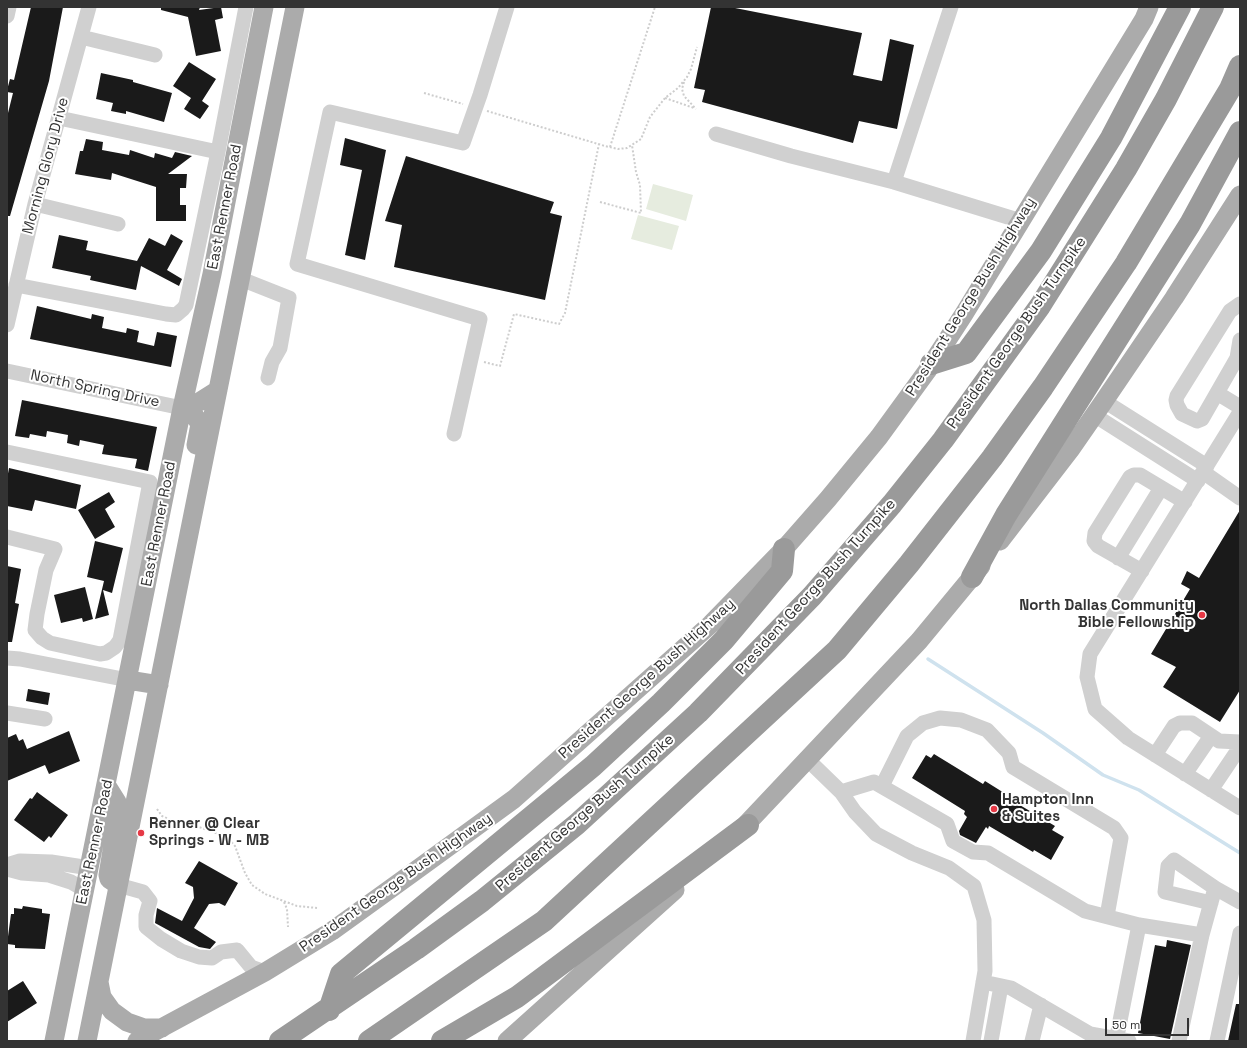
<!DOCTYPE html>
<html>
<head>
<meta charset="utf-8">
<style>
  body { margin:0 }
  #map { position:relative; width:1247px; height:1048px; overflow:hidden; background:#fff; font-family:"Space Grotesk",sans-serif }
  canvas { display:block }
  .frame { position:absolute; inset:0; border:8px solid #333; pointer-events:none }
  .scale { position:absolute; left:1105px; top:1018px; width:84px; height:18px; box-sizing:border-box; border:2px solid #333; border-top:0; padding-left:5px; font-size:12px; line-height:14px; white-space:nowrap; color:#333; -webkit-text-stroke:3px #fff; paint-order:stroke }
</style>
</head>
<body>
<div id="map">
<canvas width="1247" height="1048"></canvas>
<div class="frame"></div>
<div class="scale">50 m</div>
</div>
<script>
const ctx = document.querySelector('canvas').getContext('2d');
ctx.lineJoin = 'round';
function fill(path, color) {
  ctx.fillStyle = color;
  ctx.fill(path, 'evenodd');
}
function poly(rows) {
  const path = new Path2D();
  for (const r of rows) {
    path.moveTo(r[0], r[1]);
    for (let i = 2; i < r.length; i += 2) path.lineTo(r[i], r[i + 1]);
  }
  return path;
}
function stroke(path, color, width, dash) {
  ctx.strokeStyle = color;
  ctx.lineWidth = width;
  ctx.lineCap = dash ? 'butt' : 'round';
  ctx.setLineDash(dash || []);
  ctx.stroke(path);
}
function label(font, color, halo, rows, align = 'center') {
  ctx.font = font + ' "Space Grotesk",sans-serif';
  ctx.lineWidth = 4;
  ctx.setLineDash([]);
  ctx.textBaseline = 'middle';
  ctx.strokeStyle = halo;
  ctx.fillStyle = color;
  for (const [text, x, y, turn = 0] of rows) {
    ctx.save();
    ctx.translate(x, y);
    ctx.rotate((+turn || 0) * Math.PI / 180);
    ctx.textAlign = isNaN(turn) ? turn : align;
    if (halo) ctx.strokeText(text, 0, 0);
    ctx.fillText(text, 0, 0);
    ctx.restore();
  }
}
const green = poly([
  [653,184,693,195,686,221,646,209],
  [638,215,679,226,672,250,631,239]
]);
const stream = poly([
  [928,659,1043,733,1103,775,1139,790,1240,853]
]);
const building = poly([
  [31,7,63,7,49,81,10,216,7,216,7,117,13,93,7,92,7,90,10,79,14,80],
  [161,7,200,7,199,10,221,7,223,18,215,20,221,51,196,56,188,17,161,10],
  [711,7,730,7,862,33,853,75,882,81,890,39,914,45,897,129,859,121,853,143,702,102,705,90,694,88],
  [189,62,216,79,202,101,209,106,200,119,184,109,191,98,173,86],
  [101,73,133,80,133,82,172,93,164,122,126,111,126,114,111,111,113,103,96,99],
  [345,138,386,150,365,260,345,255,362,170,340,165],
  [86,139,103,142,102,150,129,155,130,150,154,158,155,153,172,158,175,152,192,156,168,174,187,174,186,188,180,188,180,205,186,205,186,221,156,221,156,187,112,173,111,180,75,174,80,151,83,151],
  [406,156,554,202,550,213,562,216,545,300,394,267,402,225,385,221],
  [171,234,183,241,167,270,182,279,179,286,141,266,136,290,90,280,91,276,52,268,59,235,88,241,86,250,137,261,149,238,165,246],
  [37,306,91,319,92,314,104,317,102,328,126,333,127,328,139,331,137,342,154,346,157,332,177,336,171,367,30,339],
  [22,400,157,427,148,471,135,468,137,459,102,454,104,445,80,440,79,446,67,443,68,435,47,431,46,437,30,434,29,438,15,436],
  [9,468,81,485,76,509,35,500,32,511,7,506,7,479],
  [109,492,115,502,105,509,115,527,95,539,78,510],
  [1240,510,1240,690,1220,722,1163,687,1176,667,1151,654,1190,589,1181,584,1187,571,1199,578],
  [95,541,123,548,112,593,103,590,109,615,95,619,104,581,87,577],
  [7,566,21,569,15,603,19,604,12,642,7,642],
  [85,587,93,619,83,622,82,618,61,623,54,595],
  [28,689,50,693,48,705,26,701],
  [69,731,80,761,49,774,45,765,7,781,7,738,16,734,19,741,23,739,27,749],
  [934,754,983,784,985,781,1009,796,1008,798,1055,826,1052,830,1064,837,1051,860,1034,850,1033,852,989,826,988,829,986,827,976,843,960,835,959,831,967,817,964,814,965,811,912,778,926,755,931,758],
  [37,792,68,815,51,838,49,836,44,842,14,820,30,798,32,799],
  [199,861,238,883,225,906,219,903,209,904,194,928,216,942,210,949,199,947,155,923,157,908,182,921,194,898,193,887,185,883],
  [23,906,42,909,42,913,50,914,45,949,15,948,15,945,7,944,11,914,14,914,14,908,22,909],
  [1167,940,1191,945,1170,1039,1138,1033,1155,945,1166,947],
  [23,981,37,1003,7,1022,7,991],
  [1236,1004,1240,1004,1240,1041,1228,1041]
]);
const path = poly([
  [684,82,682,89,684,96,696,109],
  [424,93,463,104],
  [665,98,694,108],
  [487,111,605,146,618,149,627,148,641,139,650,117,665,98,678,88,687,77,691,69,697,47],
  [610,147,655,7],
  [600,202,641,213,640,185,636,172,632,145],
  [484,362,500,366,514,314,559,324,565,313,599,144],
  [157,809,162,816,173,821,199,827,227,837,235,846,245,873,252,885,265,894,297,906,317,908],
  [284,902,287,909,288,927]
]);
const minor = poly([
  [951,7,894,182,1021,221],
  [7,16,9,7],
  [81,37,155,55],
  [59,118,218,152],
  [716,134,791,156,894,182],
  [35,204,118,224],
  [241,279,289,298,280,348,272,362,268,378],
  [16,285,166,314,176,315,183,309,186,305,218,152,246,7],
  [1240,304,1230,311,1177,396,1176,400,1177,405,1182,414,1197,421,1202,419,1237,358,1240,340],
  [7,325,35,204,89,7],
  [7,371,182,408],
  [1217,393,1240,407],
  [1104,401,1207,466],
  [1240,412,1090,654,1087,677,1095,709,1128,738,1240,808],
  [1094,415,1198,481],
  [454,434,480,319,297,264,330,112,463,143,480,95,507,7],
  [7,452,150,482,120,640,115,647,106,653,100,654,50,643,42,638,35,630,37,614,46,570,55,549,7,537],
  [1203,472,1240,498],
  [1118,558,1161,488],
  [1142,571,1098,546,1094,541,1095,533,1130,477,1134,475,1140,475,1185,502],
  [7,658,20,659,128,680],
  [7,713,45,719],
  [1155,755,1174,726,1180,723,1192,723,1219,741,1240,742],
  [808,760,841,792,874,782,947,824,953,841,973,852,988,853,1085,911,1139,925,1202,935,1215,888,1174,860,1168,866,1165,892,1211,903],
  [1185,774,1211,736],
  [882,786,907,736,923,723,940,718,961,720,987,730,1009,753,1013,767,1114,828,1121,838,1107,916],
  [1211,790,1240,747],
  [841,792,855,812,876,834,912,853,949,868,974,886,984,920,985,971,973,1041],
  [7,865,20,861,51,862,90,868],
  [7,869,22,873,49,875,71,882,85,890],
  [118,885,143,892,150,901,146,915,146,927,161,939,181,951,199,957,212,958,221,952,237,950,251,967,265,972],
  [1215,888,1240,902],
  [983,982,1011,988,1090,1034,1129,1041],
  [991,1041,1001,986],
  [1032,1041,1041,1005],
  [1116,1041,1139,925],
  [1179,1041,1202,935],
  [1217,1041,1240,933]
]);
const major = poly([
  [182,408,194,415,200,424,196,445],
  [182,408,199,402,218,390],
  [1000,541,1070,450,1104,401,1174,298,1240,195],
  [128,680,159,685],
  [107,786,117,802,119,808,108,875,109,879,118,885],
  [737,834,919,641,981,566],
  [99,982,102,997,112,1011,127,1022,144,1028,162,1028],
  [54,1041,182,408,212,274,264,7],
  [87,1041,295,7],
  [137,1041,265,972,332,931,411,874,514,799,711,624,784,549,828,499,879,437,927,371,964,314,1144,19,1149,7],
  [507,1041,675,890]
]);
const highway = poly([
  [931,364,966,353,1041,251,1111,138,1180,7],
  [972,577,1006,515,1190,224,1240,132],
  [329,1010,341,974,593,766,661,703,724,640,782,571,784,549],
  [280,1041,416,949,482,901,577,824,698,713,812,596,892,504,943,440,1040,306,1126,169,1166,99,1213,7],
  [369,1041,544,921,837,650,909,564,992,458,1043,387,1126,263,1230,89,1240,66],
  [442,1041,517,997,748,825]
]);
const markers = [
  [1202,615,4,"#e63946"],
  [994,809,4,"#e63946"],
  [141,833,4,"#e63946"]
];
const streetNames = [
  ["Morning Glory Drive",46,166,-75],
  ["East Renner Road",225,207,-79],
  ["President George Bush Highway",971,297,-58],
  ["President George Bush Turnpike",1017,333,-55],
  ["North Spring Drive",95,389,12],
  ["East Renner Road",159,524,-79],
  ["President George Bush Turnpike",816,587,-48],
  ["President George Bush Highway",647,679,-42],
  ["President George Bush Turnpike",585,813,-41],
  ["East Renner Road",95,842,-78],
  ["President George Bush Highway",396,883,-35]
];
const poiNames = [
  ["North Dallas Community",1194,606,"right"],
  ["Bible Fellowship",1194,623,"right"],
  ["Hampton Inn",1002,800],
  ["& Suites",1002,817],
  ["Renner @ Clear",149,824],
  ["Springs - W - MB",149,841]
];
fill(green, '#e6ecdf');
stroke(stream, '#cfe2ee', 3.5);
fill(building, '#1a1a1a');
stroke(path, '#cdcdcd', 2, [2, 2]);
stroke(minor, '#d0d0d0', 15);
stroke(major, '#ababab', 19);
stroke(highway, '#9a9a9a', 22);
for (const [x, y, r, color] of markers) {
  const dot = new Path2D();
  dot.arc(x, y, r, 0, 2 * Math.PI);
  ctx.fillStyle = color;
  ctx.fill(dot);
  stroke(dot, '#fff', 1.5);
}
label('15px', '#333', '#fff', streetNames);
label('bold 15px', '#333', '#fff', poiNames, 'left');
</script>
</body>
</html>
